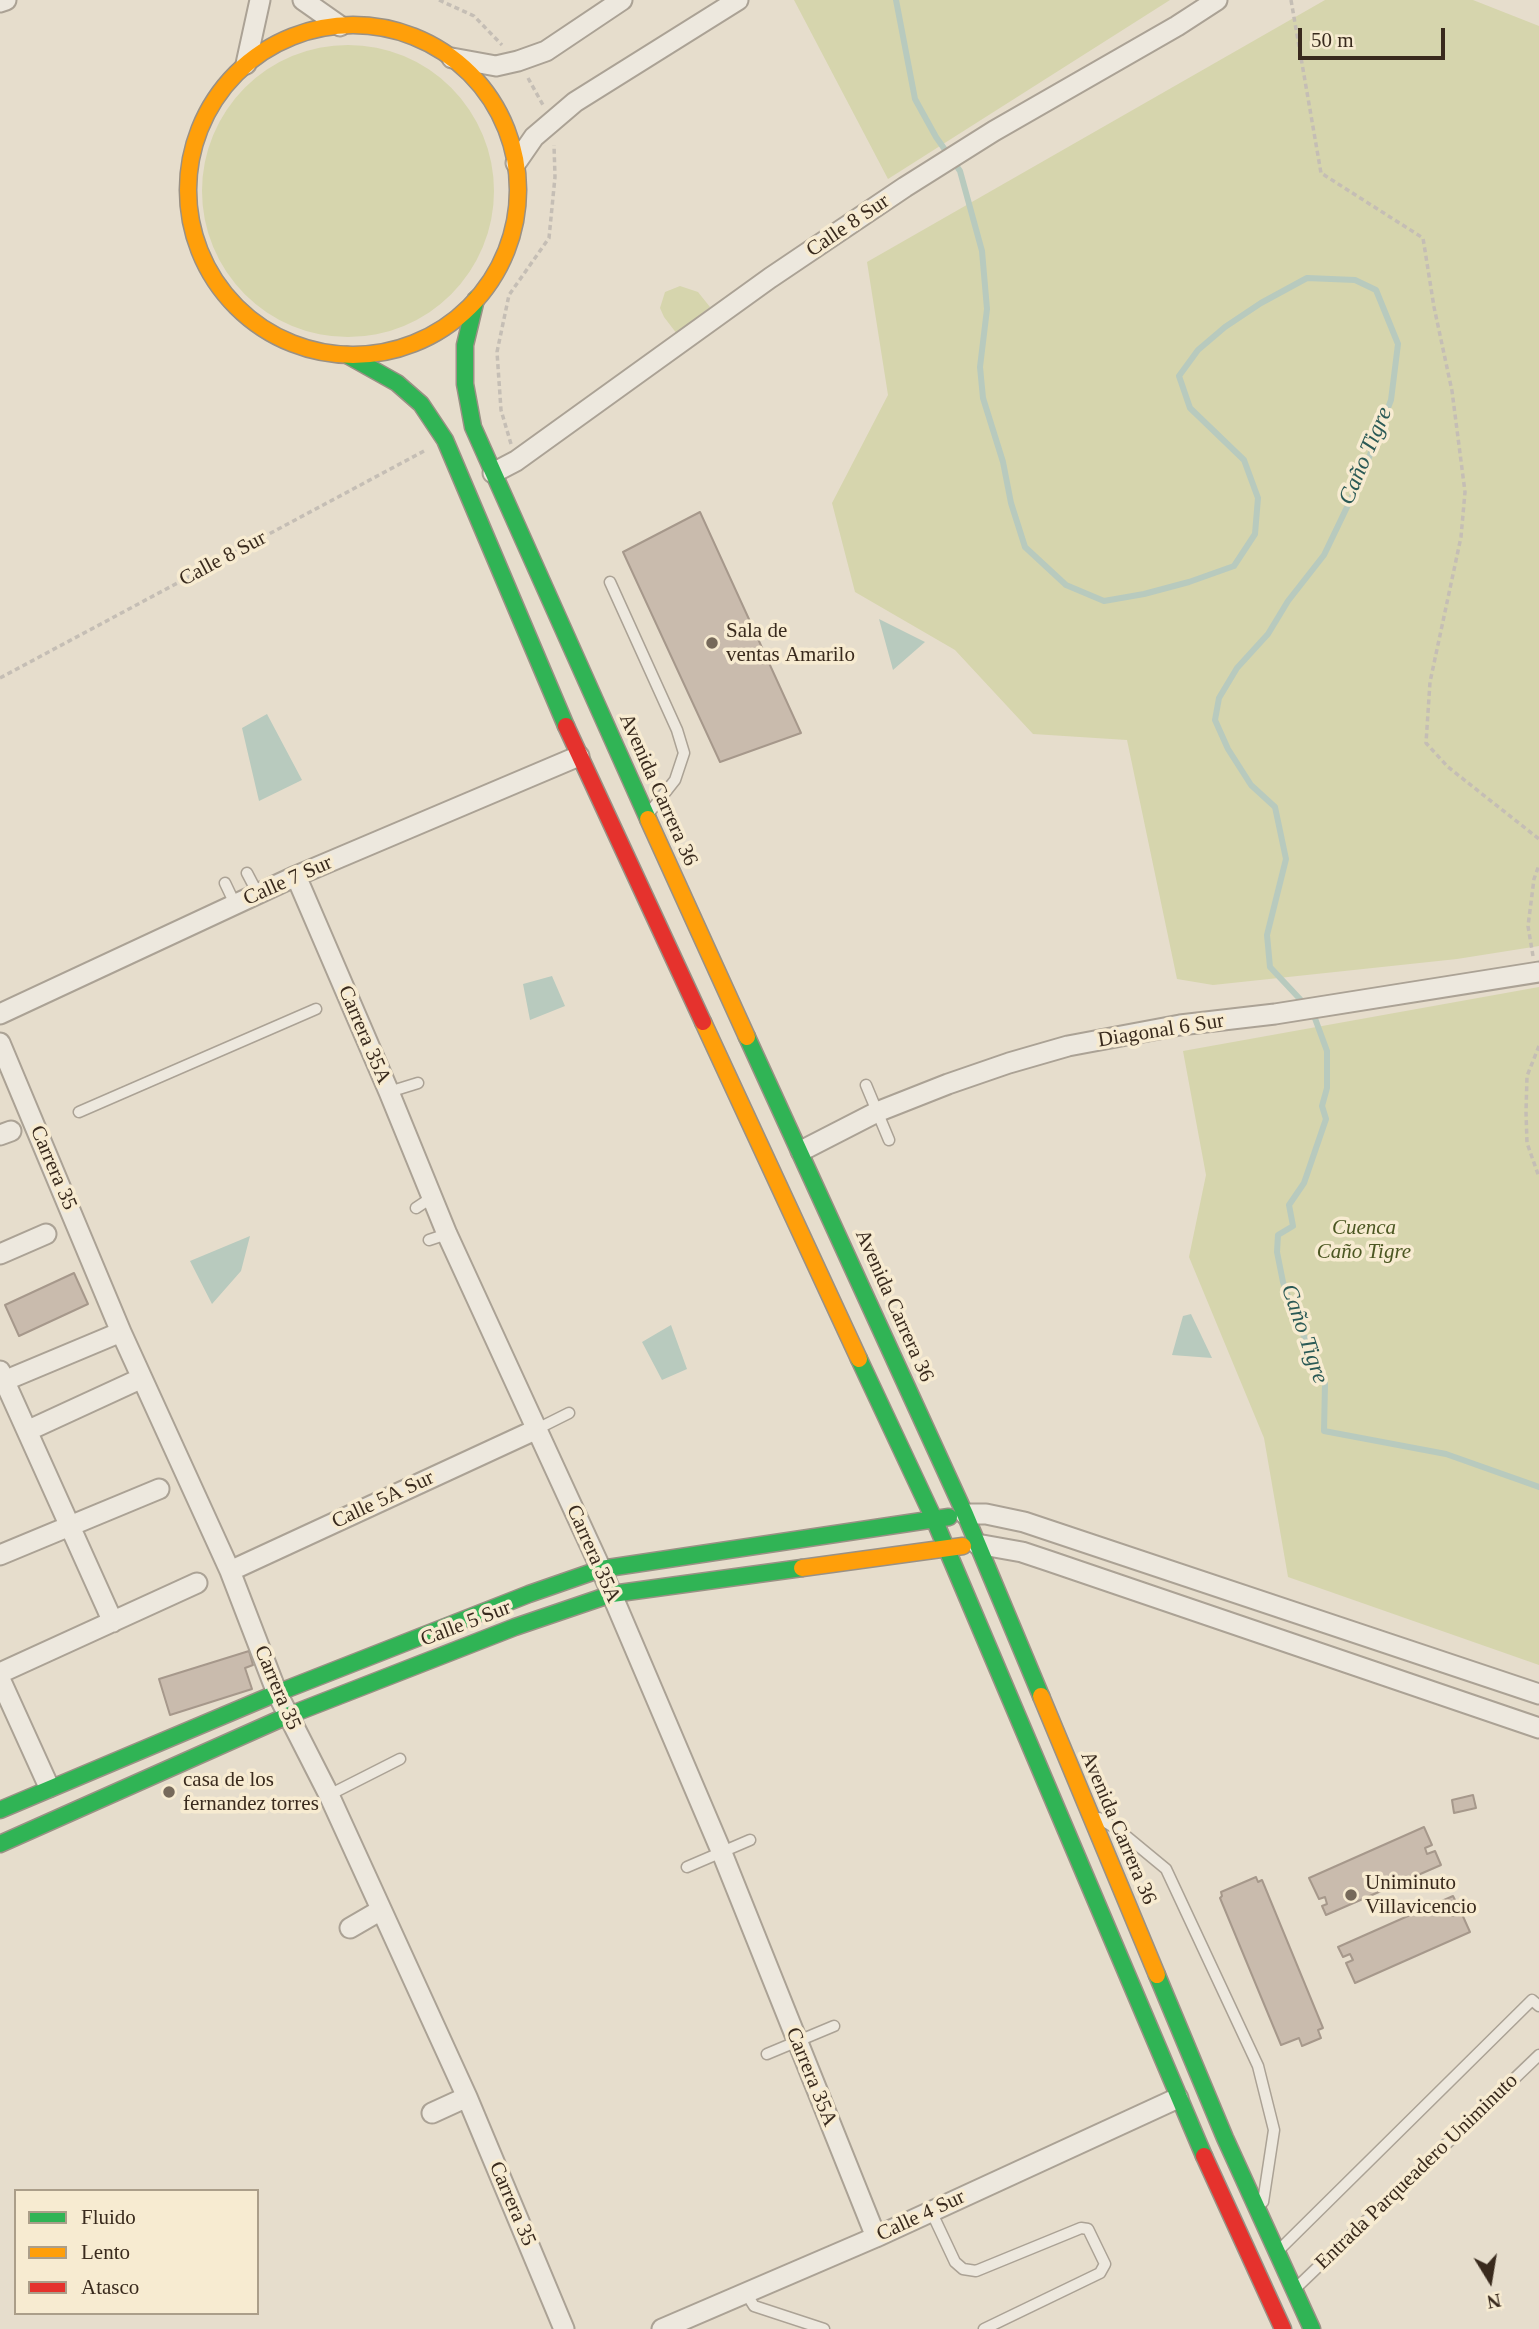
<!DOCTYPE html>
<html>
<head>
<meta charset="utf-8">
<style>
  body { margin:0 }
  #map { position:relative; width:1539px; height:2329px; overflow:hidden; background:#e6ddcc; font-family:Georgia,serif }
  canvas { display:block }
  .legend { position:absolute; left:14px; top:2189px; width:245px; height:126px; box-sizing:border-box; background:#f7ebd1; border:2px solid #ab9e89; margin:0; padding:9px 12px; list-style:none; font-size:21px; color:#392a1d }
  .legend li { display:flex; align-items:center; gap:14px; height:35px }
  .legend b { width:35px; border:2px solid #ab9e89 }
  .north { position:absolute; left:1455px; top:2245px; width:70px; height:70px; -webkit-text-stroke:5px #f7ebd1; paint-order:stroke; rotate:169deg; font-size:19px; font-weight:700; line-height:28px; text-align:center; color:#392a1d }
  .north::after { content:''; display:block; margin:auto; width:24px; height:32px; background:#392a1d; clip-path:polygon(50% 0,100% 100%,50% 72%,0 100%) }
  .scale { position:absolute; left:1298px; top:28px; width:147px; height:32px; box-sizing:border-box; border:4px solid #392a1d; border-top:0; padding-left:9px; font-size:21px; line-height:24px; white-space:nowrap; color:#392a1d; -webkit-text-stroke:5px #f7ebd1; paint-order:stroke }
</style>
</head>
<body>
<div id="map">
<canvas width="1539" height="2329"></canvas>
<ul class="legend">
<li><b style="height:9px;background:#30b455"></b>Fluido</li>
<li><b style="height:9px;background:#ff9f0a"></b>Lento</li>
<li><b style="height:9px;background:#e5322d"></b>Atasco</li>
</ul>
<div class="north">N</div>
<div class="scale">50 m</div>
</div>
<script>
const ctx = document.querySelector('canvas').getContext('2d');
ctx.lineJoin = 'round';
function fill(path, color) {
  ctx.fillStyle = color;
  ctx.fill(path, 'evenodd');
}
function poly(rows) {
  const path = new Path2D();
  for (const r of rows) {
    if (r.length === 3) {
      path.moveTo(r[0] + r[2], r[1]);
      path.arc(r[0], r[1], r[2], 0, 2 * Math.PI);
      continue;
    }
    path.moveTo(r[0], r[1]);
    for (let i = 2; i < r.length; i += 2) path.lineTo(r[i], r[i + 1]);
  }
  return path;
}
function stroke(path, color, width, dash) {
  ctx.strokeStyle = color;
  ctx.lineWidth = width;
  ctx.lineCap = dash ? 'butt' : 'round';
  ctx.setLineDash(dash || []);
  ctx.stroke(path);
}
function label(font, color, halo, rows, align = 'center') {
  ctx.font = font + ' Georgia,serif';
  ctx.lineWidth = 7;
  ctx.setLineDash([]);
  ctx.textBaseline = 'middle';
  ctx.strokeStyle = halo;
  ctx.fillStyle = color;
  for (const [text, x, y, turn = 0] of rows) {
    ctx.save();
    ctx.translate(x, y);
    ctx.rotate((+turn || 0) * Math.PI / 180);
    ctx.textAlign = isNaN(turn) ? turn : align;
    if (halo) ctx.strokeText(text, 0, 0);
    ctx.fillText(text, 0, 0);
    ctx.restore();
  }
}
const green = poly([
  [794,0,1170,0,888,179],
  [1325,0,1473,0,1539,26,1539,946,1457,959,1213,985,1177,979,1127,740,1033,734,955,650,855,592,832,503,888,395,867,262],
  [348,191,146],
  [680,286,698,292,710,307,677,334,664,317,660,308,665,292],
  [1539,987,1539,1665,1288,1577,1264,1438,1189,1257,1206,1175,1183,1051]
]);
const water = poly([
  [879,619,925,642,893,670],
  [267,714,302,780,259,801,242,728],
  [552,976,565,1006,530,1020,523,984],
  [250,1236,241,1271,212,1304,190,1261],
  [1191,1314,1212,1358,1172,1355,1183,1316],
  [671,1325,687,1369,662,1380,642,1342]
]);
const stream = poly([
  [896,0,915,99,936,137,960,171,982,251,987,309,980,367,983,398,1003,462,1011,503,1025,547,1066,585,1104,601,1144,594,1189,582,1234,566,1255,534,1258,498,1244,460,1190,408,1179,376,1198,350,1225,327,1261,303,1307,278,1355,280,1376,290,1398,344,1391,400,1361,478,1324,555,1288,601,1268,634,1237,668,1219,698,1215,720,1228,749,1251,785,1275,807,1286,859,1267,935,1270,967,1313,1013,1327,1051,1327,1088,1322,1106,1326,1119,1304,1183,1289,1205,1293,1226,1278,1235,1277,1252,1283,1282,1298,1326,1316,1356,1325,1384,1324,1431,1446,1454,1539,1487]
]);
const building = poly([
  [700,512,801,733,720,762,623,552,700,512],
  [74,1273,88,1304,19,1336,5,1305,74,1273],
  [249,1651,253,1665,245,1668,252,1689,170,1715,159,1679,249,1651],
  [1473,1795,1476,1808,1454,1813,1452,1800,1473,1795],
  [1424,1827,1432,1845,1425,1848,1427,1854,1435,1851,1441,1865,1326,1915,1322,1906,1327,1904,1325,1897,1319,1899,1309,1878,1424,1827],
  [1256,1877,1258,1882,1262,1880,1323,2028,1318,2030,1321,2038,1302,2046,1299,2038,1281,2045,1220,1898,1222,1896,1221,1892,1256,1877],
  [1453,1896,1459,1908,1450,1912,1452,1916,1461,1912,1470,1932,1355,1983,1346,1963,1353,1960,1350,1954,1343,1957,1338,1947,1453,1896]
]);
const path = poly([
  [439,0,474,16,502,45],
  [1291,0,1321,173,1423,238,1434,307,1452,391,1465,492,1461,537,1430,682,1426,743,1448,767,1539,839],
  [528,78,543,105],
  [511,444,501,410,497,352,509,295,549,238,555,177,554,145],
  [0,678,424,451],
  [1533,956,1528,926,1534,879,1539,865],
  [1539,1046,1527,1076,1526,1112,1527,1143,1539,1177]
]);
const lane = poly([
  [610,582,677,730,684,753,675,780,649,813],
  [247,873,258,894],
  [225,883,235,904],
  [866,1085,889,1140],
  [389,1092,418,1083],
  [79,1112,316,1009],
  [416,1208,431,1198],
  [429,1240,447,1234],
  [535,1430,569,1413],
  [329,1795,400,1759],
  [1099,1818,1120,1831,1166,1869,1258,2066,1274,2130,1263,2202],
  [687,1867,750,1840],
  [767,2054,834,2026],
  [931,2211,955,2262,963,2269,976,2271,1081,2228,1088,2229,1105,2264,1100,2273,984,2329],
  [1280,2249,1532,2000,1539,2006],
  [1297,2287,1539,2055],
  [746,2293,754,2306,824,2329]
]);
const street = poly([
  [303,0,340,26],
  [0,2,6,0],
  [452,58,496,66,518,61,546,51,622,0],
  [246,64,260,0],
  [516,163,534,137,575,102,738,0],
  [493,473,516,461,770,278,905,187,994,131,1177,26,1217,0],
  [296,876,389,1092,447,1234,601,1569,722,1853,876,2237],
  [0,1014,296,876,579,756],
  [0,1043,121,1332,230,1571,277,1693,329,1795,467,2097,564,2329],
  [0,1135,11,1131],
  [801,1151,877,1112,948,1084,1009,1063,1068,1046,1180,1025,1275,1014,1539,972],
  [0,1254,46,1234],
  [0,1371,113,1622],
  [4,1381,121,1332],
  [27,1431,142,1378],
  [965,1514,986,1514,1024,1522,1539,1694],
  [977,1544,1022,1552,1049,1561,1539,1728],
  [0,1555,159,1489],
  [230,1571,535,1430],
  [0,1673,197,1583],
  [0,1679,49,1787],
  [350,1928,381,1910],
  [432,2113,467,2097],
  [662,2329,876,2237,1178,2098]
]);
const fast = poly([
  [476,299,465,345,465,384,473,427,648,819],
  [347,355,397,383,421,404,445,440,566,726],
  [747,1037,965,1514,1041,1696],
  [859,1359,934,1519,1204,2156],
  [0,1810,277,1693,529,1594,601,1569,949,1517],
  [0,1844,287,1716,515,1627,612,1594,802,1568],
  [1157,1975,1225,2138,1312,2329]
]);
const slow = poly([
  [353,190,165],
  [648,819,747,1037],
  [703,1022,859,1359],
  [802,1568,963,1546],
  [1041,1696,1157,1975]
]);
const jam = poly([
  [566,726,703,1022],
  [1204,2156,1283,2329]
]);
const markers = [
  [712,643,7,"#76695a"],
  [169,1792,7,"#76695a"],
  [1351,1895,7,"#76695a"]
];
const streetNames = [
  ["Calle 8 Sur",848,226,-34],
  ["Calle 8 Sur",223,559,-28],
  ["Avenida Carrera 36",658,790,66],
  ["Calle 7 Sur",288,881,-24],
  ["Diagonal 6 Sur",1161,1031,-9],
  ["Carrera 35A",364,1035,67],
  ["Carrera 35",53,1168,67],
  ["Avenida Carrera 36",894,1306,66],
  ["Calle 5A Sur",383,1500,-25],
  ["Carrera 35A",593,1554,66],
  ["Calle 5 Sur",466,1624,-21],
  ["Carrera 35",277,1688,67],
  ["Avenida Carrera 36",1118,1828,67],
  ["Carrera 35A",811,2077,68],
  ["Entrada Parqueadero Uniminuto",1417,2172,-44],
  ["Carrera 35",512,2204,67],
  ["Calle 4 Sur",921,2216,-25]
];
const poiNames = [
  ["Sala de",726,631],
  ["ventas Amarilo",726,655],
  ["casa de los",183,1780],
  ["fernandez torres",183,1804],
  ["Uniminuto",1365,1883],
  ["Villavicencio",1365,1907]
];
const parkNames = [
  ["Cuenca",1364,1228],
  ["Caño Tigre",1364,1252]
];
const waterNames = [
  ["Caño Tigre",1366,456,-67],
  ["Caño Tigre",1304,1334,71]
];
fill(green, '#d6d5ad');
fill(water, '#b8cabe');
stroke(stream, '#b8cabe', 6);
fill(building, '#c9bbad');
stroke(building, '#a6988b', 2);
stroke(lane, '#aba295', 13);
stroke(street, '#aba295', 23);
stroke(fast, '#9a9185', 19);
stroke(slow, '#9a9185', 19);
stroke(jam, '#9a9185', 19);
stroke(path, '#c5beb5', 3.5, [5, 3.5]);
stroke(lane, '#ede8de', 10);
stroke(street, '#ede8de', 19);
stroke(fast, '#30b455', 16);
stroke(slow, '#ff9f0a', 16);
stroke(jam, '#e5322d', 16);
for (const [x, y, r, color] of markers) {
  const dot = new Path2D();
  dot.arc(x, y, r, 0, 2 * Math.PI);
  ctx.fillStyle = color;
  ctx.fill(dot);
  stroke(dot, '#f7ebd1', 2.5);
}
label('21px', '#392a1d', '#f7ebd1', streetNames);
label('21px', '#392a1d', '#f7ebd1', poiNames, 'left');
label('italic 21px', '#4b5722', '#f7ebd1', parkNames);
label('italic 23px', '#2b5a56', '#f7ebd1', waterNames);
</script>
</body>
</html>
